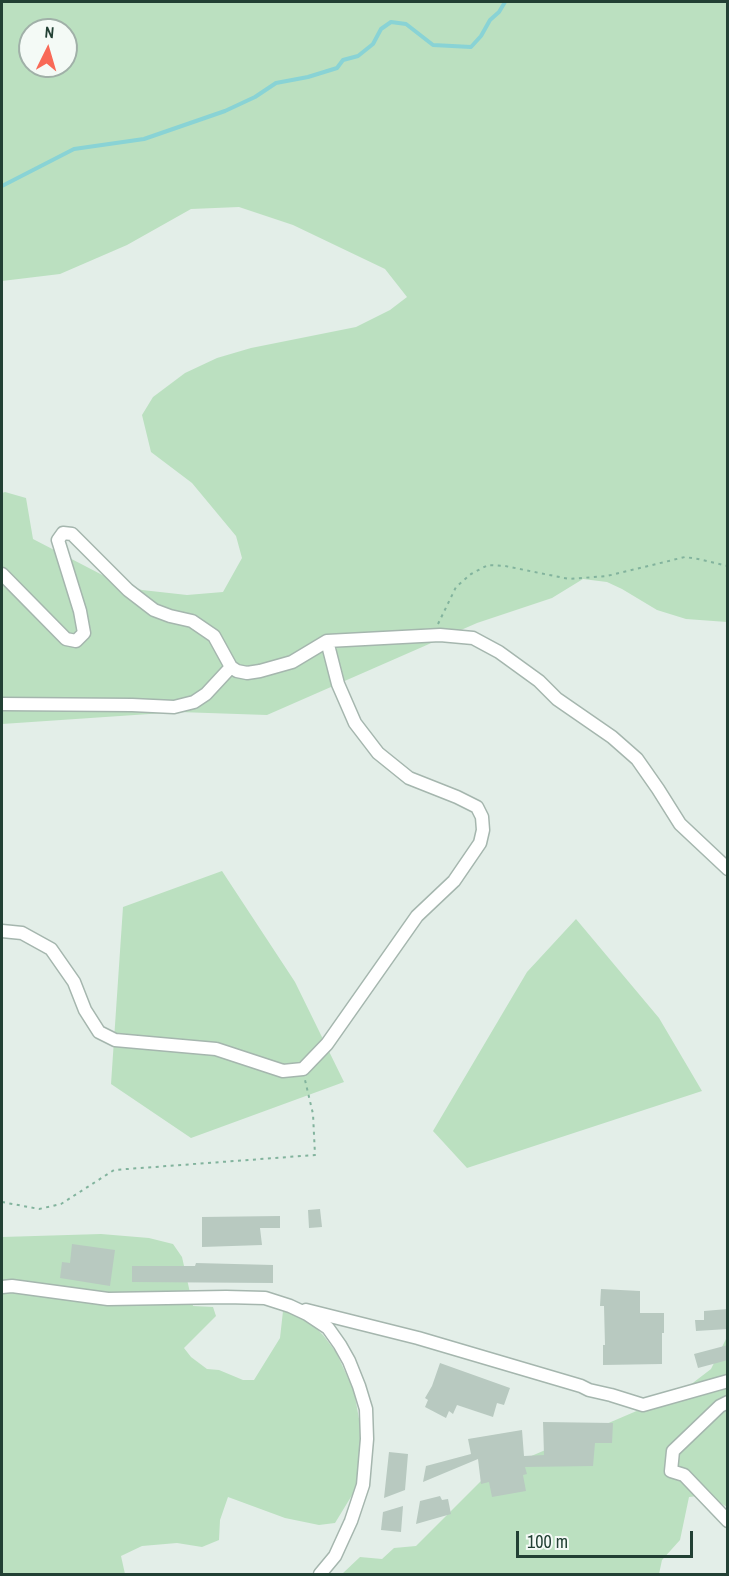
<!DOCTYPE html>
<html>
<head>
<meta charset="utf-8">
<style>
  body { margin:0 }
  #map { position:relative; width:729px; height:1576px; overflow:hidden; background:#e3eee8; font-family:"Archivo Narrow",sans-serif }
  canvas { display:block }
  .frame { position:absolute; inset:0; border:3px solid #224034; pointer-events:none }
  .north { position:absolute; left:18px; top:18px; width:60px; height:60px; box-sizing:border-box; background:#f4faf6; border:2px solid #a0b0a8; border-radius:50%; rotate:5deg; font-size:16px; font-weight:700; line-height:24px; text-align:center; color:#224034 }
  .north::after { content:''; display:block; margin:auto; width:21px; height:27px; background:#f86957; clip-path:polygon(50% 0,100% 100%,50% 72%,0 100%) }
  .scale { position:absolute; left:516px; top:1531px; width:177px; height:27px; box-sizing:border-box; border:3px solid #224034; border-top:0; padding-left:8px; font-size:18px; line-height:21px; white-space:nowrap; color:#224034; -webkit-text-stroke:4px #f4faf6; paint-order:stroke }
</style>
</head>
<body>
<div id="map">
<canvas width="729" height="1576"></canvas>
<div class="frame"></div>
<div class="north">N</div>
<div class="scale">100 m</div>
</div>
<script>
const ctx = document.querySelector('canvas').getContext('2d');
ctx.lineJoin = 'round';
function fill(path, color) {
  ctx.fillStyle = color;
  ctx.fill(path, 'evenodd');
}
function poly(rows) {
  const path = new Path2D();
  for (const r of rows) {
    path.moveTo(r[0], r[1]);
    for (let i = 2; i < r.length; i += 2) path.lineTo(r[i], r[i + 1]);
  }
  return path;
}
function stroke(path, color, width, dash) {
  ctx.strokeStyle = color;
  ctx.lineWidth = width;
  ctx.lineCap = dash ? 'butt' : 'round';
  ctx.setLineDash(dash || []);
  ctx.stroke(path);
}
const green = poly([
  [2,2,727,2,727,622,686,619,657,610,622,589,607,582,583,579,552,598,477,623,267,715,179,712,2,724,2,493,5,492,26,498,33,539,112,580,142,590,187,595,223,592,242,558,236,536,192,483,151,452,142,415,153,397,185,373,217,358,251,348,356,327,390,310,407,297,385,269,293,225,239,207,191,209,127,245,60,274,2,281],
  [30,30,66,30,66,66,30,66],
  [222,871,295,982,344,1082,191,1138,111,1084,123,907],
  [576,919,659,1018,702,1091,467,1168,433,1131,527,972],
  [101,1234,149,1238,173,1244,182,1257,193,1306,213,1307,216,1316,184,1348,191,1357,207,1369,219,1370,243,1380,254,1380,280,1338,283,1311,290,1311,311,1323,323,1335,336,1352,354,1391,361,1430,357,1487,335,1523,319,1525,285,1518,228,1497,220,1520,219,1540,202,1547,177,1543,142,1546,121,1556,125,1574,2,1574,2,1237],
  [727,1337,727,1507,707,1495,689,1497,680,1540,662,1560,659,1574,342,1574,360,1557,382,1559,394,1548,416,1546,482,1480,529,1457,681,1392,711,1369]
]);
const stream = poly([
  [2,186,74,149,144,139,225,111,255,97,276,83,308,77,337,68,343,60,358,56,373,44,381,29,391,22,406,24,433,45,471,47,481,36,490,20,499,12,505,2]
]);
const building = poly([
  [320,1209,322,1227,309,1228,308,1210],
  [280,1216,280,1228,260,1228,262,1245,202,1247,202,1217],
  [72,1244,115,1250,110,1286,60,1278,62,1262,70,1263],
  [196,1263,273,1265,273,1283,132,1282,132,1266,195,1266],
  [601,1289,640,1291,640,1313,664,1313,664,1333,662,1333,662,1364,603,1365,603,1345,605,1345,604,1306,600,1306],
  [728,1309,728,1329,696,1331,695,1320,704,1320,704,1311],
  [728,1345,728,1360,698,1368,694,1354],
  [440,1363,510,1388,504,1405,497,1403,493,1417,457,1405,453,1414,449,1411,446,1418,425,1407,428,1400,425,1398,432,1386],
  [543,1422,613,1423,612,1443,595,1443,593,1466,525,1467,527,1474,523,1475,526,1491,492,1497,489,1482,481,1484,478,1459,423,1482,426,1466,471,1454,468,1439,522,1430,524,1456,544,1455],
  [389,1452,408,1454,405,1490,384,1498],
  [440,1496,442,1500,448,1499,451,1514,416,1524,420,1501],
  [403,1506,401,1532,381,1530,383,1512]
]);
const path = poly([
  [438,624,456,587,471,574,488,565,505,566,569,579,607,576,685,557,698,559,728,566],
  [2,1202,39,1209,61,1204,114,1170,315,1155,313,1114,305,1080]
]);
const minor = poly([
  [2,574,66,639,76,641,84,633,80,611,58,540,63,533,72,534,128,590,154,610,170,616,192,621,214,636,231,667,237,671,247,673,260,671,292,662,327,641,440,635,473,638,499,652,539,681,557,699,612,737,637,759,658,789,680,824,728,869],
  [2,704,132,705,174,707,194,702,206,694,231,667],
  [2,931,22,933,51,949,74,982,85,1010,99,1032,115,1040,216,1049,283,1071,303,1069,327,1044,417,916,454,881,480,843,483,830,482,817,477,807,457,797,409,778,378,753,355,723,338,684,327,641],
  [2,1287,12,1286,108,1299,226,1297,265,1298,290,1306,307,1314,328,1328,340,1345,349,1361,359,1386,366,1409,367,1439,363,1485,351,1521,335,1556,320,1574],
  [306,1310,418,1338,581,1386,589,1390,611,1395,643,1405,728,1381],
  [728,1402,720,1406,673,1451,671,1471,684,1475,728,1521]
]);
fill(green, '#bbe0c0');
stroke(stream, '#89d3d5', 4);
fill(building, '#b8c9c0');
stroke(minor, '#a5b6ae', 15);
stroke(path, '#82b39d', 2, [3, 4.5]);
stroke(minor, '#fff', 12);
</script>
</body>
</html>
